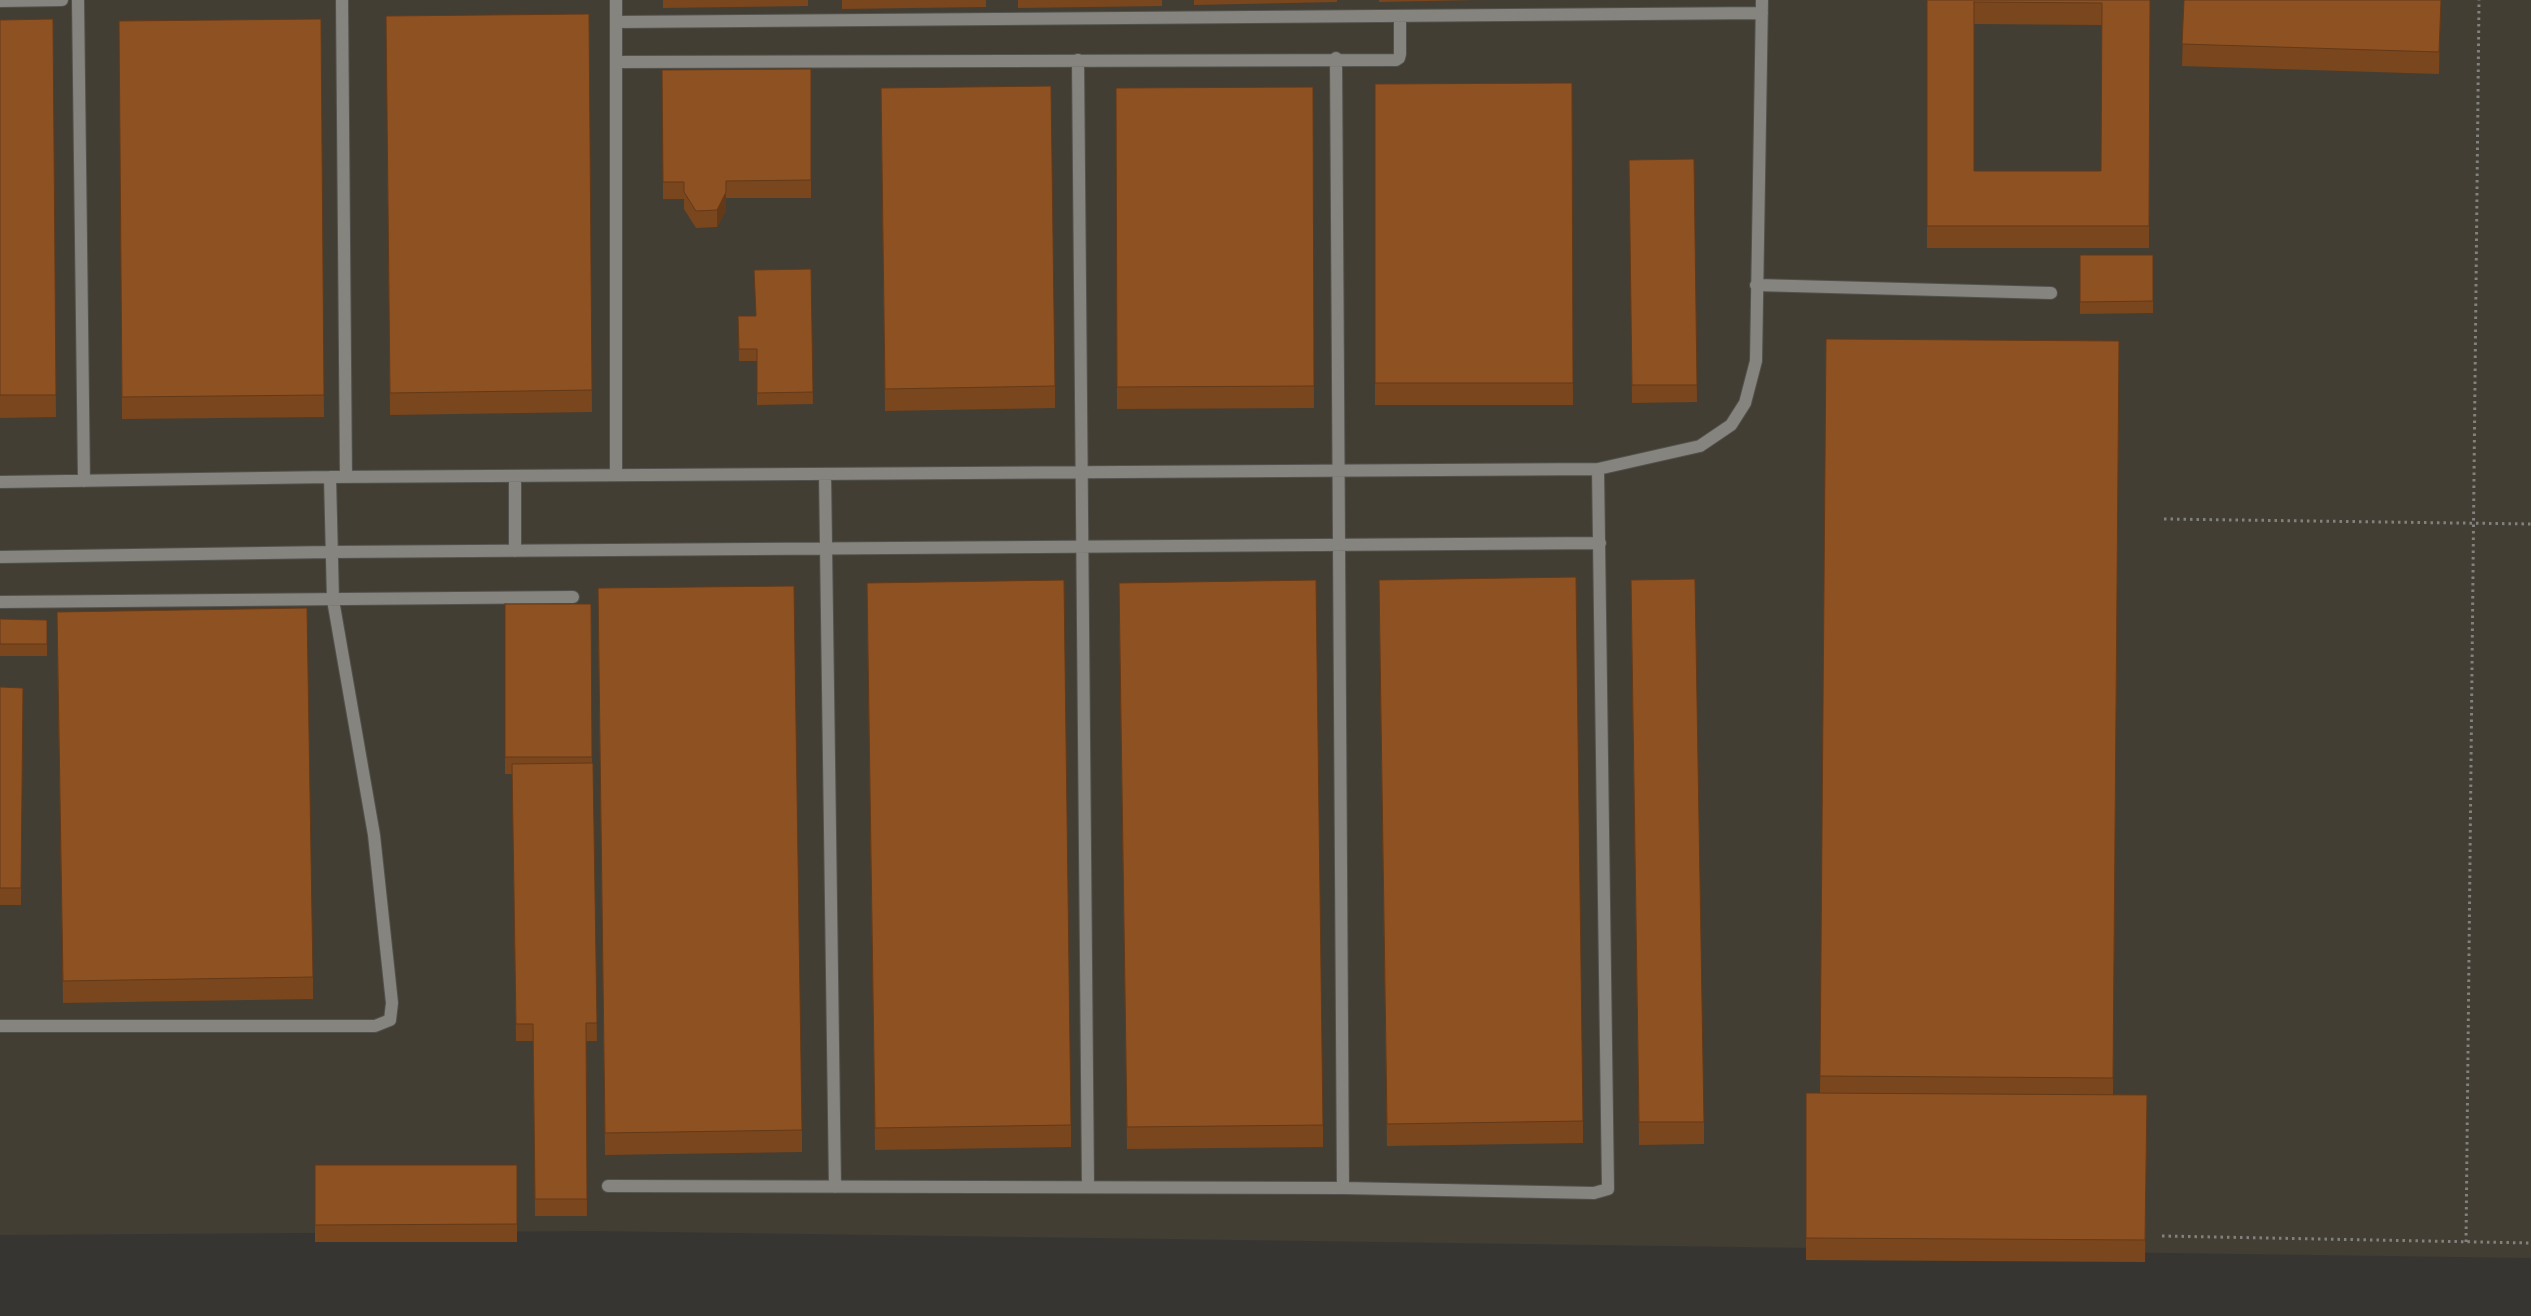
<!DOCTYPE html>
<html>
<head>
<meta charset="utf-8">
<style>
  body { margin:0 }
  canvas { display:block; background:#373531 }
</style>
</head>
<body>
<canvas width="2531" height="1316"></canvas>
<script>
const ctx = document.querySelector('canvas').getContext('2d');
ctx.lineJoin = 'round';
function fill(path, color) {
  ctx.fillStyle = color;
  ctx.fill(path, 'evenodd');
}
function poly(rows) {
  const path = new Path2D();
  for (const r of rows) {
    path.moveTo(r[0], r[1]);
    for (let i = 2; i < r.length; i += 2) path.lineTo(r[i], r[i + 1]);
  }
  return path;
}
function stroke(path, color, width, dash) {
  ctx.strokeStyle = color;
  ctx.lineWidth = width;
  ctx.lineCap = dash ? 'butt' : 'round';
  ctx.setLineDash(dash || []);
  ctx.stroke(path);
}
const built = poly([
  [0,0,2531,0,2531,1258,593,1231,0,1235]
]);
const path = poly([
  [2164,519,2531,524],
  [2162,1236,2531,1243],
  [2466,1242,2479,0]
]);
const service = poly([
  [78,0,84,481],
  [342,0,346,477],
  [616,0,616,475],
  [0,1,62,0],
  [616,22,1762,13],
  [1336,58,1343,1188],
  [1078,60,1088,1187],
  [616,62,1396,60,1399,58,1400,54,1400,16],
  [1756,285,2051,293],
  [825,474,835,1187],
  [515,476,515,551],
  [0,482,330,477,1598,469,1700,446,1731,425,1745,403,1756,361,1762,0],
  [0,557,330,552,1600,543],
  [0,602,573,597],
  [0,1026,375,1026,390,1020,392,1003,374,835,333,600,330,477],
  [608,1186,1343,1188,1594,1193,1608,1189,1598,469]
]);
const wall = poly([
  [663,0,808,0,808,6,663,8],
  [842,0,986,0,986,7,842,9],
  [1018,0,1162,0,1162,6,1018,8],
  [1194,0,1337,0,1337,2,1194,5],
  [1379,0,1478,0,1379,2],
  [1927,0,2150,0,2149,248,1927,248],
  [1974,24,2102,25,2101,171,1974,171],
  [2184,0,2441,0,2439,74,2182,66],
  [589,14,592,412,390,415,386,16],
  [53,19,56,417,0,418,0,20],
  [321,19,324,417,122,419,119,21],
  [811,69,811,198,726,198,726,210,717,227,696,228,684,209,684,199,663,199,662,70],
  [1572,83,1573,405,1375,405,1375,84],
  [1313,87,1314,408,1117,409,1116,88],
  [881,110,1055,386,1055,408,885,411],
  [1694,159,1697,402,1632,403,1629,160],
  [2080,255,2153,255,2153,313,2080,314],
  [811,269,813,404,757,405,757,361,739,361,738,316,755,316],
  [1826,339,2119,341,2113,1095,2147,1095,2145,1262,1806,1260,1806,1093,1820,1093],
  [1379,602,1583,1121,1583,1143,1387,1146],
  [1631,602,1704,1122,1704,1144,1639,1145],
  [505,604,591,604,592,763,597,1041,586,1041,587,1216,535,1216,533,1041,516,1041,512,774,505,774],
  [867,605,1071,1125,1071,1147,875,1150],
  [1119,605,1323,1125,1323,1147,1127,1149],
  [598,611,802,1130,802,1152,605,1155],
  [0,619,47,620,47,656,0,656],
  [57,634,313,977,313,999,63,1003],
  [0,687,23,688,21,905,0,905],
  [315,1165,517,1165,517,1242,315,1242]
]);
const shadedWall = poly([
  [2441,0,2439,74,2439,52],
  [726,192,726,210,717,227,717,210]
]);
const building = poly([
  [1927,0,2150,0,2149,226,1927,226,1927,0],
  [1974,2,2102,3,2101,171,1974,171,1974,2],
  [2184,0,2441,0,2439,52,2182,44,2184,0],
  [589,14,592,390,390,393,386,16,589,14],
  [53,19,56,395,0,395,0,20,53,19],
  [321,19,324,395,122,397,119,21,321,19],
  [811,69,811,180,726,181,726,192,717,210,696,211,684,192,684,182,663,182,662,70,811,69],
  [1572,83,1573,383,1375,383,1375,84,1572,83],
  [1051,86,1055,386,885,389,881,88,1051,86],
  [1313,87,1314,386,1117,387,1116,88,1313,87],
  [1694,159,1697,385,1632,385,1629,160,1694,159],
  [2080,255,2153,255,2153,301,2080,302,2080,255],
  [811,269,813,392,757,393,757,349,739,349,738,316,756,316,754,270,811,269],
  [1826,339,2119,341,2113,1078,1820,1076,1826,339],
  [1576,577,1583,1121,1387,1124,1379,580,1576,577],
  [1695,579,1704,1122,1639,1122,1631,580,1695,579],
  [1064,580,1071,1125,875,1128,867,583,1064,580],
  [1316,580,1323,1125,1127,1127,1119,583,1316,580],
  [794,586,802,1130,605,1133,598,588,794,586],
  [505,604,591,604,592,757,505,757,505,604],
  [307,608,313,977,63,981,57,612,307,608],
  [0,619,47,620,47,644,0,644,0,619],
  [0,687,23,688,21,888,0,888,0,687],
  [593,763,597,1023,586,1023,587,1199,535,1199,533,1024,516,1024,512,764,593,763],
  [1806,1093,2147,1095,2145,1240,1806,1238,1806,1093],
  [315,1165,517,1165,517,1224,315,1225,315,1165]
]);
fill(built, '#423e34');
stroke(service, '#52514d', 14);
stroke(path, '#82817d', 3, [2.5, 4]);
stroke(service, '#85847f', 12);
fill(wall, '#7a461d');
fill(shadedWall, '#633918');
fill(building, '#8e5122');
stroke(building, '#633918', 1);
</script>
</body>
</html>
